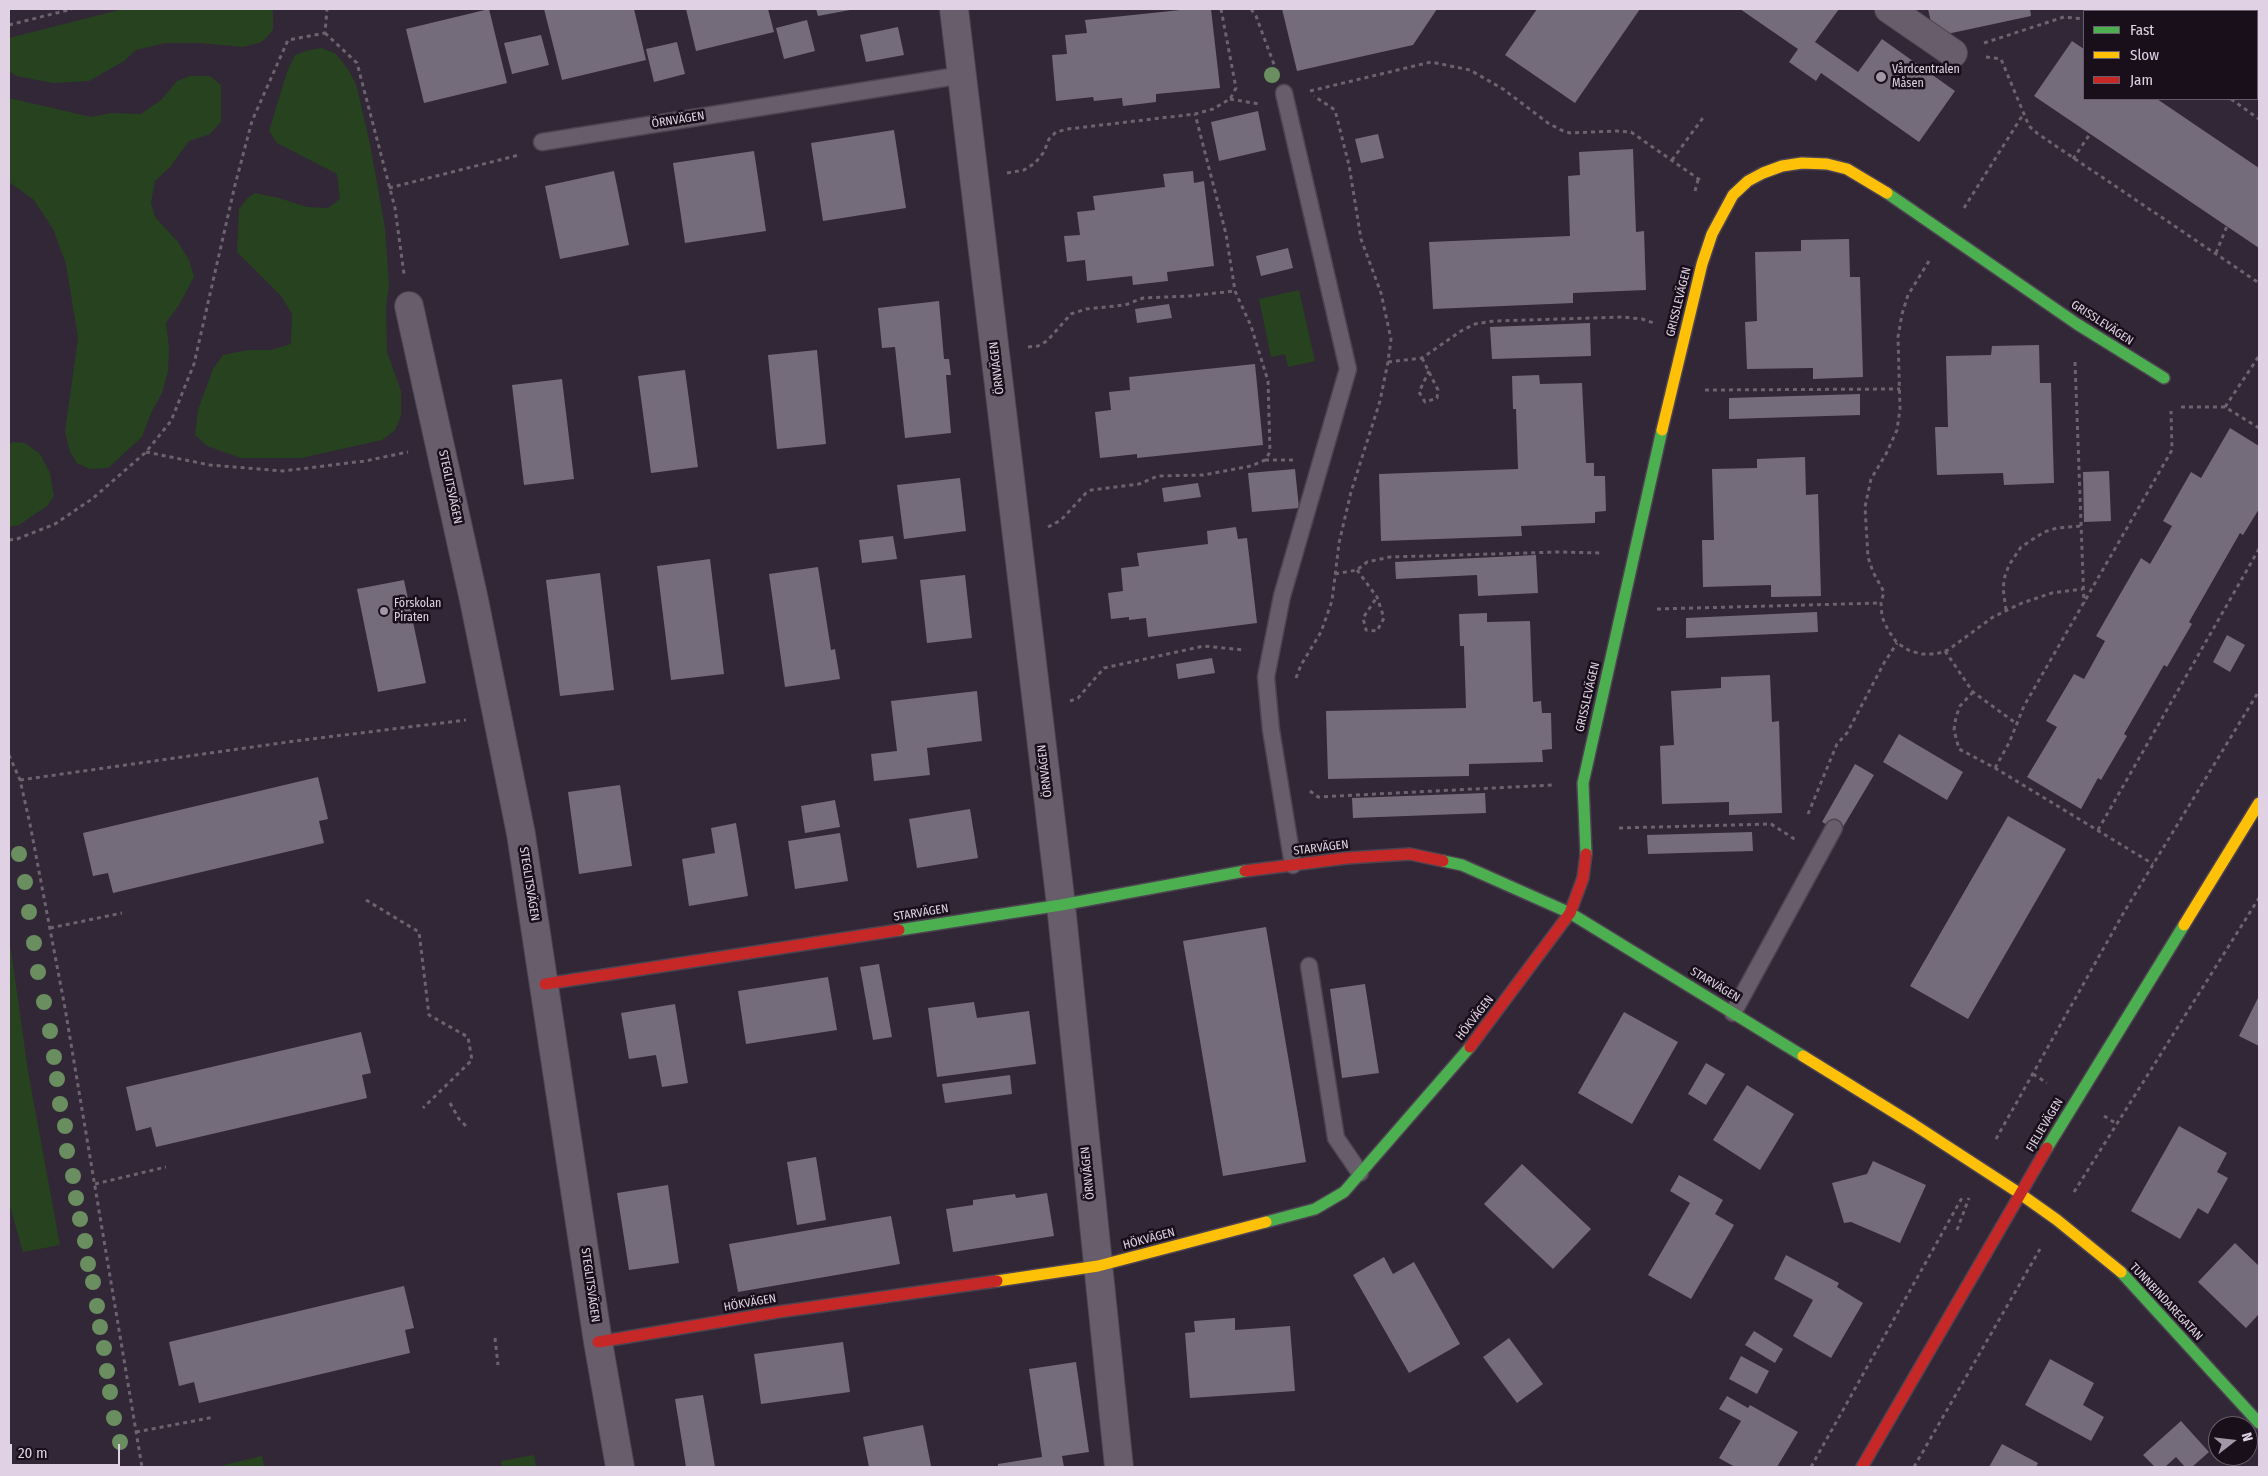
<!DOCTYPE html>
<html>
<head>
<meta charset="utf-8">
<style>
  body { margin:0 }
  #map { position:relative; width:2268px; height:1476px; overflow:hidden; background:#322736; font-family:"Fira Sans Condensed",sans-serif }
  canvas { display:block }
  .frame { position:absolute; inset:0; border:10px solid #e0d2e4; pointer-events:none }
  .legend { position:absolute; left:2083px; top:10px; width:175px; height:90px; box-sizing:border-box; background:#180f1b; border:1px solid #685d6b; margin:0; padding:6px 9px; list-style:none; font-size:15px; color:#e0d2e4 }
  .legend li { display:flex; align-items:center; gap:10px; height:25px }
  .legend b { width:25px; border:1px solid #685d6b }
  .north { position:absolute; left:2208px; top:1416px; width:50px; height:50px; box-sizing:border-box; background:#180f1b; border:1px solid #685d6b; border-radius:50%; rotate:74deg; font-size:14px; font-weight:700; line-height:20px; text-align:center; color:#e0d2e4 }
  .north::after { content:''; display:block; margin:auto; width:18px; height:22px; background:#a396a7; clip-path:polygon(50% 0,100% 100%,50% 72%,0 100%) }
  .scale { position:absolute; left:10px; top:1444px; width:110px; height:22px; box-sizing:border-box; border:2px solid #e0d2e4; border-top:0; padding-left:6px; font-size:15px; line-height:18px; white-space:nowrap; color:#e0d2e4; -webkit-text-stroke:4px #180f1b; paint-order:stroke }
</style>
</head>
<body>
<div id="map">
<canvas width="2268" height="1476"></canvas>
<div class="frame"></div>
<ul class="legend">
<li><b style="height:6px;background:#4caf50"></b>Fast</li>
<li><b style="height:6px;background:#ffc107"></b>Slow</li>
<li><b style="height:6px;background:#c62828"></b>Jam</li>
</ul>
<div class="north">N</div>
<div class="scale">20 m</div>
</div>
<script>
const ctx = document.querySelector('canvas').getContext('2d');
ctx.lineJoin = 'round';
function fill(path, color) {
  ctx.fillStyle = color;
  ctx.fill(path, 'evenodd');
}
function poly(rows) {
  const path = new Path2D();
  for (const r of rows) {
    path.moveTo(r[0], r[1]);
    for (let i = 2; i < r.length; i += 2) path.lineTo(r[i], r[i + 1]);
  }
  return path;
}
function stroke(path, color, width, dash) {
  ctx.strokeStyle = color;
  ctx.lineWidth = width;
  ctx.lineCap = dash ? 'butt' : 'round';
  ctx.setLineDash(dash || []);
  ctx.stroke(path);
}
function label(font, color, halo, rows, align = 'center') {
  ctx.font = font + ' "Fira Sans Condensed",sans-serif';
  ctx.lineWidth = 5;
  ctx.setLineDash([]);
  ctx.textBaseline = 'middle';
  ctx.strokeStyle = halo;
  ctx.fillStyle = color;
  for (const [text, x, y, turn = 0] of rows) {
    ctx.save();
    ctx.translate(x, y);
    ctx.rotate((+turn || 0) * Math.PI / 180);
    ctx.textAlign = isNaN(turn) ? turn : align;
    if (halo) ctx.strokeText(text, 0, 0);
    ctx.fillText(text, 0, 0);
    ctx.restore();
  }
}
const green = poly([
  [123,9,269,9,273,10,273,30,262,42,243,47,199,43,165,43,136,50,124,61,89,81,53,83,16,76,9,71,9,38],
  [322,48,336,54,348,69,356,84,370,144,385,228,389,285,386,307,387,352,401,391,401,416,395,430,382,440,301,458,241,458,207,446,195,435,198,410,213,369,223,355,248,350,271,350,291,344,292,314,281,296,237,252,239,209,248,198,255,193,279,198,307,207,328,208,340,199,337,174,277,143,269,131,287,72,295,55,309,50],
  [190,76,210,76,221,85,221,122,210,134,189,141,170,167,155,181,151,203,155,217,178,242,189,260,194,277,179,305,166,323,169,348,168,371,162,393,151,413,142,437,108,468,90,469,77,463,70,452,65,432,78,338,66,264,53,229,34,200,9,182,9,98,91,117,111,113,141,114,161,100,177,81],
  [1299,290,1315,361,1288,367,1285,354,1271,357,1259,299],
  [14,442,25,443,40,454,50,473,54,496,47,506,19,525,9,527,9,444],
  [9,936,28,1071,60,1245,23,1252,9,1203],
  [534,1455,536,1467,502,1467,501,1461],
  [262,1456,264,1467,224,1467,224,1465]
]);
const building = poly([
  [489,9,507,83,424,103,406,29],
  [544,9,634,9,646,60,562,80],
  [686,9,768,9,774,32,696,51],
  [816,9,850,9,850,10,818,16],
  [1190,9,1211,9,1220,88,1156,94,1156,102,1123,106,1122,98,1094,101,1093,97,1056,101,1052,55,1067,54,1065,35,1087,33,1085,20],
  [1282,9,1437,9,1413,45,1297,71],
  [1537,9,1640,9,1575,103,1505,55],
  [1740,9,1839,9,1815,42,1858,72,1882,39,1955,91,1919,142,1821,73,1816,81,1789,62,1798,49],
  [1928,9,2030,9,2031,16,1947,34,1932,27],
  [2220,9,2259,9,2259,32,2257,30,2257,11,2225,11],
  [807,20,815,51,784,59,776,28],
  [898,27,904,55,866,62,860,35],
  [541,35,549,65,512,74,504,43],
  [2072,41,2084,49,2084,99,2157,99,2259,168,2259,248,2034,96],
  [677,42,685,74,654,82,646,49],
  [1258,111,1266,150,1219,161,1211,122],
  [894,130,906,208,823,221,811,143],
  [1378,134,1384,158,1361,163,1355,139],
  [1633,149,1636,232,1644,231,1646,290,1573,293,1573,303,1433,309,1429,242,1570,236,1568,176,1580,175,1579,152],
  [754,151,766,231,685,243,673,163],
  [614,171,629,245,560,259,545,186],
  [1193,171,1194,183,1204,181,1214,266,1167,272,1168,281,1133,285,1132,276,1087,281,1085,260,1067,262,1064,236,1080,235,1077,212,1095,210,1093,196,1165,187,1163,174],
  [1849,239,1850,277,1860,277,1863,377,1813,379,1813,368,1747,369,1745,322,1757,321,1755,252,1801,251,1801,240],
  [1288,248,1293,268,1261,276,1256,256],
  [939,301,944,359,949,359,951,375,946,375,951,433,905,438,895,347,882,348,878,308],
  [1169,304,1172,318,1137,323,1135,309],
  [1590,323,1591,356,1492,359,1490,327],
  [2039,345,2040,383,2051,383,2054,483,2004,485,2003,473,1937,475,1935,427,1948,427,1946,356,1991,355,1992,346],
  [817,350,826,444,777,449,768,355],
  [1255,364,1263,445,1137,458,1137,454,1100,458,1095,412,1111,410,1109,392,1130,390,1129,377],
  [685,370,698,467,651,473,638,376],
  [1539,375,1540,384,1582,383,1586,463,1594,463,1594,476,1605,476,1606,511,1595,512,1595,523,1521,526,1522,536,1381,541,1379,474,1518,469,1516,409,1513,409,1512,376],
  [562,379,574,479,524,485,512,385],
  [1860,394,1860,415,1729,419,1729,398],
  [2230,428,2259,446,2259,509,2243,535,2240,533,2189,622,2192,624,2167,667,2164,665,2124,734,2127,736,2111,763,2101,780,2098,778,2081,809,2027,777,2057,727,2046,721,2074,674,2084,679,2105,641,2096,636,2141,558,2150,564,2172,526,2163,521,2191,472,2201,478],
  [1805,457,1806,495,1818,494,1821,596,1771,597,1771,585,1703,587,1702,540,1714,540,1712,469,1757,468,1757,459],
  [1295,469,1299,508,1252,512,1248,473],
  [2109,471,2111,521,2084,522,2083,472],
  [960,478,966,531,904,539,897,485],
  [1198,483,1201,497,1164,502,1162,488],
  [1236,527,1238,539,1247,538,1257,623,1148,637,1146,618,1129,620,1129,617,1111,619,1108,593,1123,591,1121,568,1139,566,1137,553,1208,544,1207,531],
  [893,536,897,559,862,563,859,540],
  [1536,555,1538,593,1478,596,1477,575,1396,579,1395,562],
  [710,559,724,674,671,680,657,566],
  [818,567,831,650,835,649,840,679,785,687,769,574],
  [600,573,614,690,560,696,546,580],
  [965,575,972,638,927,643,920,580],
  [404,580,426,683,378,692,357,589],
  [1817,612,1818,632,1686,638,1686,618],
  [1487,613,1487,622,1530,621,1533,702,1541,701,1542,713,1551,713,1552,749,1542,750,1543,762,1469,764,1469,776,1328,779,1326,711,1466,708,1464,646,1460,646,1459,614],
  [2227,635,2245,645,2230,672,2213,662],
  [1212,658,1215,673,1178,679,1176,664],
  [1770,675,1772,722,1779,721,1782,813,1729,815,1729,802,1662,804,1660,746,1674,745,1671,691,1721,688,1721,677],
  [977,691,982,741,927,748,930,775,874,781,871,754,897,751,891,701],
  [1899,734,1963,772,1947,800,1883,762],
  [1855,764,1874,775,1840,832,1822,822],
  [318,777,328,819,319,821,324,843,113,893,108,873,93,876,83,833],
  [620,785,632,866,579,874,568,792],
  [1485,793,1486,813,1353,818,1352,798],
  [835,800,840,827,805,833,801,806],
  [970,809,978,858,917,868,909,819],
  [2008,816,2066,849,1968,1019,1910,986],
  [736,823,748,896,689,906,682,859,715,853,711,828],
  [1752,832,1753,851,1648,854,1647,835],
  [840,833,848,881,795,889,788,841],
  [1266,927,1306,1162,1223,1176,1183,941],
  [879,964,892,1037,873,1040,860,967],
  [828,977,837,1030,746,1044,738,991],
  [1365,984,1379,1073,1342,1078,1330,989],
  [2259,996,2259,1046,2239,1036],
  [974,1002,977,1018,1029,1011,1036,1064,937,1077,928,1008],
  [675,1004,688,1083,662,1087,656,1055,629,1059,621,1013],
  [1624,1012,1678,1042,1632,1124,1578,1093],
  [361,1032,371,1073,362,1075,367,1098,156,1147,151,1127,136,1131,126,1087],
  [1706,1063,1725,1074,1706,1105,1688,1094],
  [1010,1075,1012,1094,945,1103,942,1084],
  [1747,1085,1794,1114,1760,1170,1713,1140],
  [2179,1126,2227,1153,2217,1172,2228,1178,2208,1214,2198,1208,2180,1239,2131,1211],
  [816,1157,826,1220,797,1225,787,1162],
  [1873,1161,1926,1185,1900,1243,1851,1222,1844,1223,1832,1183,1867,1174],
  [1522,1164,1591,1229,1553,1269,1484,1204],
  [1679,1175,1723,1200,1715,1214,1734,1225,1691,1299,1648,1275,1690,1203,1670,1191],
  [668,1185,679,1263,629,1270,617,1193],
  [1047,1193,1054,1236,953,1252,946,1209,973,1205,973,1200,1015,1194,1016,1198],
  [891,1216,900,1264,738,1292,729,1244],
  [2235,1243,2259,1266,2259,1314,2246,1328,2198,1282],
  [1786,1255,1839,1283,1837,1287,1863,1303,1831,1358,1793,1336,1813,1300,1774,1279],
  [1384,1257,1393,1274,1414,1262,1460,1344,1409,1373,1353,1275],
  [404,1286,414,1328,405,1330,410,1353,199,1403,194,1382,179,1386,169,1342],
  [1235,1318,1235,1330,1290,1326,1295,1391,1190,1398,1185,1333,1195,1332,1194,1321],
  [1754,1331,1783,1349,1775,1363,1745,1345],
  [1509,1338,1543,1384,1517,1403,1483,1357],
  [843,1342,850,1392,761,1404,754,1354],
  [1741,1356,1769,1371,1757,1394,1729,1379],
  [2050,1359,2094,1383,2083,1405,2104,1417,2091,1441,2025,1405],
  [1076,1362,1089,1452,1062,1456,1064,1467,998,1467,998,1464,1042,1457,1029,1369],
  [703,1395,715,1467,686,1467,675,1399],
  [1727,1396,1748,1408,1750,1405,1798,1432,1777,1467,1735,1467,1719,1458,1741,1421,1719,1409],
  [2181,1421,2209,1452,2192,1467,2185,1467,2176,1457,2165,1467,2155,1467,2143,1455],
  [923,1425,931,1466,869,1467,863,1437],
  [2002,1444,2038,1463,2036,1467,1989,1467]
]);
const path = poly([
  [1251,9,1256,16,1275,67],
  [9,25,72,9],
  [325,33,357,63,395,208,404,274],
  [1984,43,2064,17,2084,19],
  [1986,57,2001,59,2029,126,2038,134,2259,283],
  [1310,91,1431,62,1470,70,1503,89,1548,123,1561,130,1570,133,1617,131,1631,132,1700,180],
  [1230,99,1259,104],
  [2231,99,2259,119],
  [2073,159,2090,134],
  [1672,160,1705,115],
  [1007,173,1024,170,1035,163,1044,152,1049,139,1056,132,1068,129,1195,114,1213,109,1230,99,1236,88,1221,9],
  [389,188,519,155],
  [1695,191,1698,180],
  [1964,208,2024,113],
  [2216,253,2227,226],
  [1929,261,1908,295,1902,314,1898,337,1900,409,1897,430,1886,454,1871,479,1865,507,1868,557,1873,572,1884,592,1881,603,1882,617,1888,630,1897,643,1910,651,1922,654,1936,654,1948,650,1993,617,2022,603,2052,593,2083,589],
  [1028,347,1038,346,1047,341,1071,314,1086,309,1125,305,1143,298,1189,296,1235,291],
  [1422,358,1438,390,1437,398,1425,402,1419,392,1429,371],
  [1388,362,1422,358,1461,331,1475,324,1494,321,1622,317,1642,319,1654,323],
  [2075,362,2084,603],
  [1705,390,1900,389],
  [2181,407,2225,407,2259,428],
  [2225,407,2259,356],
  [146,452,210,465,283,471,365,461,408,452],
  [1265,460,1294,460],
  [1048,527,1061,520,1086,493,1091,490,1139,484,1158,476,1203,475,1251,466,1265,460,1270,452,1268,381,1251,326,1235,291,1226,234,1195,114],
  [9,540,17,539,55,524,92,499,146,452,171,421,194,364,235,185,252,121,288,40,325,33,327,9],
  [1357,570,1377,597,1384,618,1377,631,1366,630,1363,618,1377,597],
  [1335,574,1357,570,1367,562,1390,557,1559,552,1601,553],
  [1657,609,1881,603],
  [2006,610,2003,588,2005,576,2009,565,2021,547,2044,532,2057,528,2081,526],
  [1945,651,1973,692,2017,724],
  [1296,678,1301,665,1321,632,1332,601,1339,543,1351,492,1380,401,1388,362,1391,339,1381,293,1361,239,1349,165,1335,110,1314,96],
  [1973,692,1960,706,1956,717,1954,730,1959,749,1995,768,2153,864],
  [1070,701,1078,698,1104,668,1204,646,1244,650],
  [9,755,20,780,30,824,65,1008,142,1467],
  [1995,768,2009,743,2024,706,2172,450,2171,411],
  [20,780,295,741,466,720],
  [1310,791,1318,797,1552,785],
  [1808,814,1837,744,1847,733,1884,663,1897,643],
  [1619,828,1771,824,1796,840],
  [2098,830,2259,549],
  [366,900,419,932,429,1015,468,1037,472,1060,423,1108],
  [50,928,122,913],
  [2033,1074,2047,1083],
  [450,1103,459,1119,466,1126],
  [2104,1116,2117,1124],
  [1996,1139,2124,912,2259,691],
  [95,1184,166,1167],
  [2074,1192,2259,898],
  [1957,1230,1969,1198],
  [495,1338,498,1365],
  [136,1432,214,1417],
  [1811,1467,1963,1196],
  [1914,1467,2040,1249]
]);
const lane = poly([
  [1284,93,1348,369,1282,596,1266,677,1271,730,1293,865],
  [542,142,963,75],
  [1309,966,1336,1138,1360,1173],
  [1733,1013,1834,828]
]);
const street = poly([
  [954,9,1061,905,1119,1467],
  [1889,9,1953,53],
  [409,306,474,600,521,834,598,1342,620,1467]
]);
const fast = poly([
  [1887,193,2077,324,2164,378],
  [1586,854,1583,783,1662,430],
  [1443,861,1462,865,1570,913,1803,1056],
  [899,930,1061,905,1245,871],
  [2047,1148,2184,925],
  [1266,1222,1315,1209,1344,1192,1470,1047],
  [2121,1272,2259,1423]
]);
const slow = poly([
  [1662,430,1702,264,1712,234,1733,195,1748,181,1763,173,1782,166,1802,163,1827,164,1847,169,1887,193],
  [2184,925,2259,803],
  [1803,1056,1913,1124,2019,1193,2057,1220,2121,1272],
  [997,1281,1098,1266,1266,1222]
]);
const jam = poly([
  [1245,871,1347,858,1410,854,1443,861],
  [545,984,899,930],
  [1470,1047,1570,913,1583,878,1586,854],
  [598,1342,778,1312,997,1281],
  [1862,1467,2047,1148]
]);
const trees = [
  [1272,75],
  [19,854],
  [25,882],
  [29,912],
  [34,943],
  [38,972],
  [44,1002],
  [50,1031],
  [54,1057],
  [57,1079],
  [60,1104],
  [65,1126],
  [67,1151],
  [73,1176],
  [76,1198],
  [80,1219],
  [85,1241],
  [88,1264],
  [93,1282],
  [97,1306],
  [100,1327],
  [104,1348],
  [107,1371],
  [110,1392],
  [114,1418],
  [120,1442]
];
const markers = [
  [1881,77,6,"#a396a7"],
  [384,611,5,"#a396a7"]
];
const poiNames = [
  ["Vårdcentralen",1892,70],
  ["Måsen",1892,84],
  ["Förskolan",394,604],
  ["Piraten",394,618]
];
const streetNames = [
  ["ÖRNVÄGEN",678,120,-9],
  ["GRISSLEVÄGEN",1679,302,-76],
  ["GRISSLEVÄGEN",2102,323,33],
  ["ÖRNVÄGEN",997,368,-97],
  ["STEGLITSVÄGEN",450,487,78],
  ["GRISSLEVÄGEN",1588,697,-77],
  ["ÖRNVÄGEN",1045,771,-97],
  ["STARVÄGEN",1321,848,-7],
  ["STEGLITSVÄGEN",529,884,81],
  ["STARVÄGEN",921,913,-9],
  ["STARVÄGEN",1715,985,31],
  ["HÖKVÄGEN",1475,1018,-52],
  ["FJELIEVÄGEN",2045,1125,-59],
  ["ÖRNVÄGEN",1088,1173,-96],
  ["HÖKVÄGEN",1149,1239,-15],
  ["STEGLITSVÄGEN",590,1285,82],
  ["TUNNBINDAREGATAN",2166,1302,47],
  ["HÖKVÄGEN",750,1303,-10]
];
fill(green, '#27421f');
fill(building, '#746c7b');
stroke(lane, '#4d4351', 19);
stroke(street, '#4d4351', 30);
stroke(fast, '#4d4351', 14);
stroke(slow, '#4d4351', 14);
stroke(jam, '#4d4351', 14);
stroke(path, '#6c636e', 3, [4, 4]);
stroke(lane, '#685e6b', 16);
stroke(street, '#685e6b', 28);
stroke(fast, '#4caf50', 11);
stroke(slow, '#ffc107', 11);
stroke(jam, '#c62828', 11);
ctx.fillStyle = '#6a8e60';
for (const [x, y] of trees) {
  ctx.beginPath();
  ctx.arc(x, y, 8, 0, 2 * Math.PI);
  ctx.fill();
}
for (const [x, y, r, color] of markers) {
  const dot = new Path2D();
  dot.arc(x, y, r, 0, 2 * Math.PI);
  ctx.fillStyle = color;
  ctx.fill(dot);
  stroke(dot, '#180f1b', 2);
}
label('12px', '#e0d2e4', '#180f1b', poiNames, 'left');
label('12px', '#e0d2e4', '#180f1b', streetNames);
</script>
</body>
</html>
